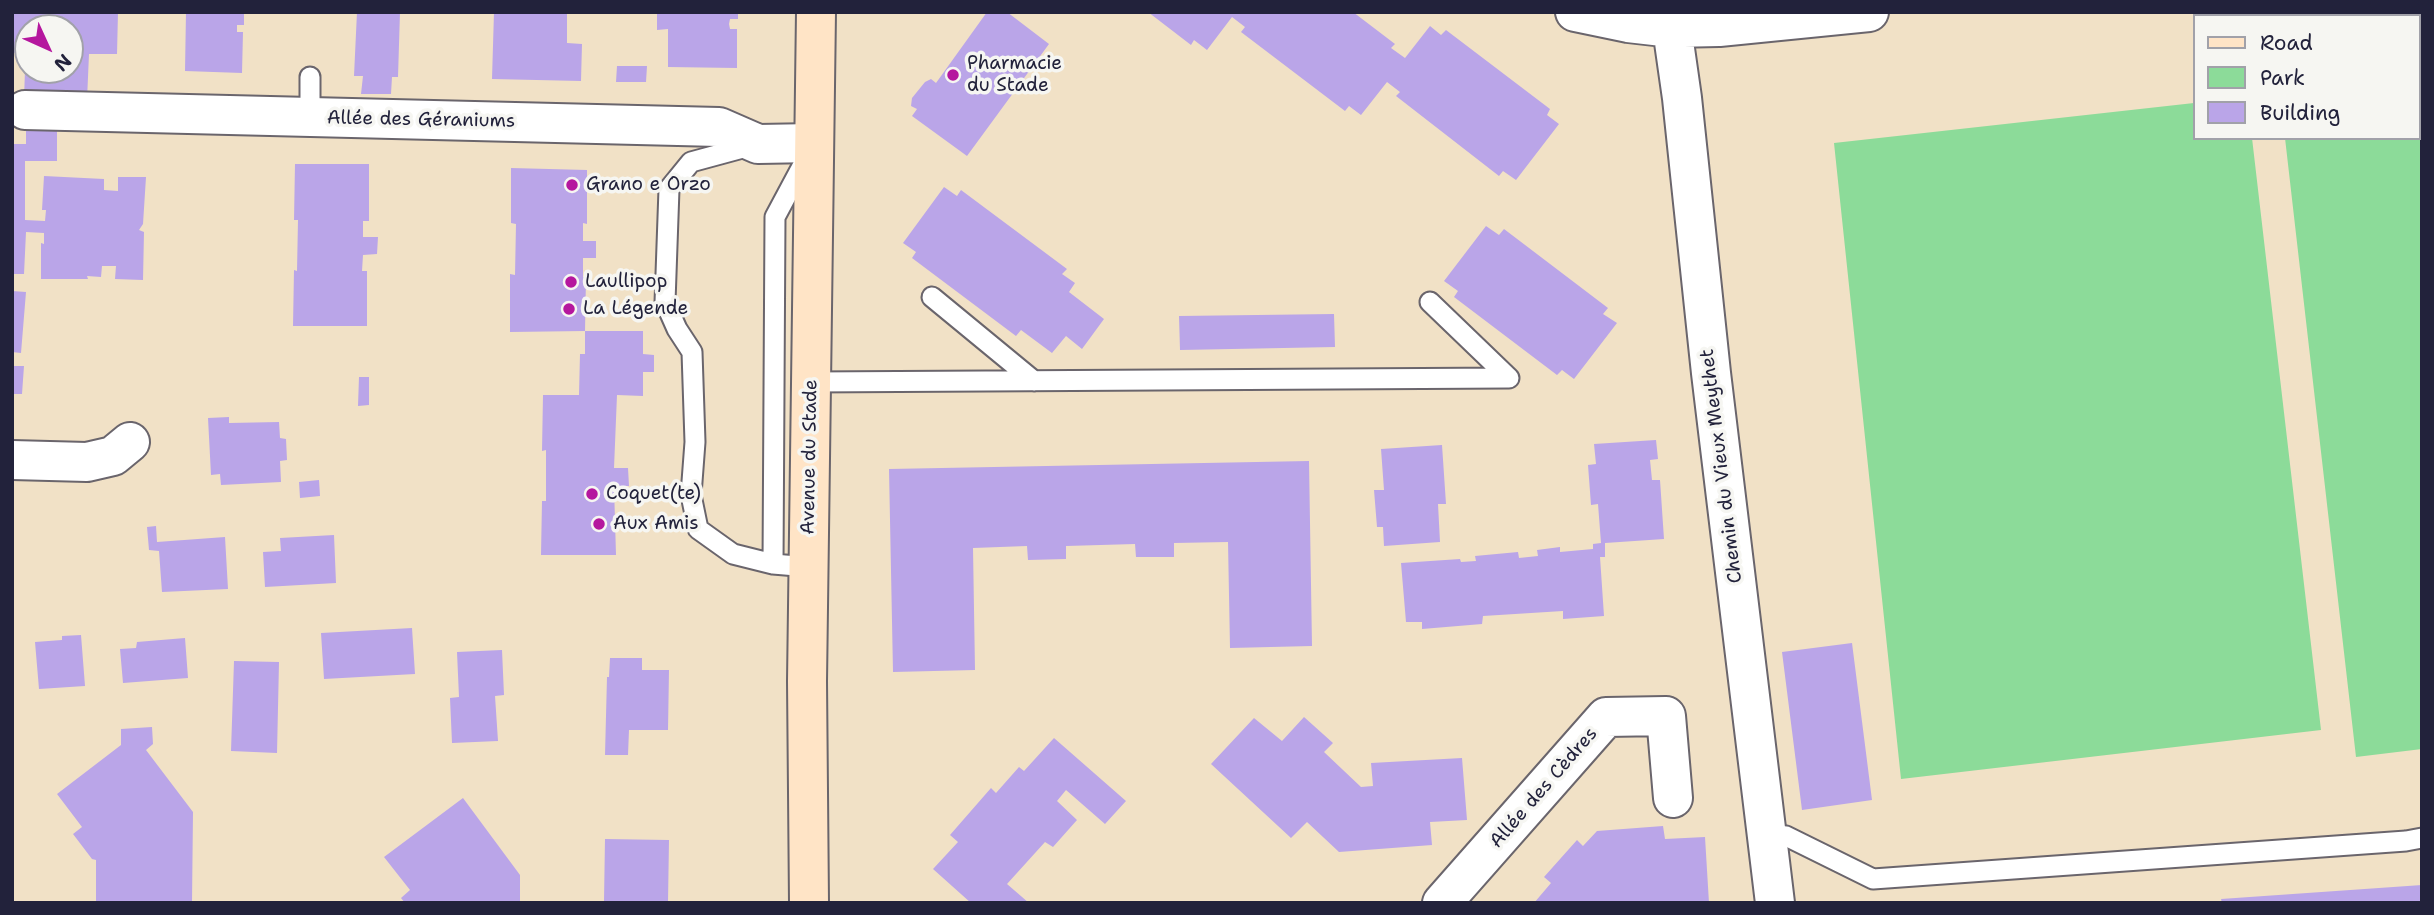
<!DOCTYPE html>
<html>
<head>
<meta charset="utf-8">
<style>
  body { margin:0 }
  #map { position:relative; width:2434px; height:915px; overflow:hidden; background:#f1e1c6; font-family:"Shantell Sans",sans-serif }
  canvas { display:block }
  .frame { position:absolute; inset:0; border:14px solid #22223b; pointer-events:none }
  .legend { position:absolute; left:2193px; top:14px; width:228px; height:126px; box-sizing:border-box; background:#f6f6f2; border:2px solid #a1a1a9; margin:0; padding:9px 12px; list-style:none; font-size:21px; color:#22223b }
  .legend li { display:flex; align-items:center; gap:14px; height:35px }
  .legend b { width:35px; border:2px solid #a1a1a9 }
  .north { position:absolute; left:14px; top:14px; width:70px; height:70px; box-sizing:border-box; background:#f6f6f2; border:2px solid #a1a1a9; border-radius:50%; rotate:135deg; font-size:19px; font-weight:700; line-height:28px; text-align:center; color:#22223b }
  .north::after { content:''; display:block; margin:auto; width:24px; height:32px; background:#b5179e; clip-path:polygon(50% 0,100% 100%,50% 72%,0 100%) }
</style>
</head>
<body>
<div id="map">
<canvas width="2434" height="915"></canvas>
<div class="frame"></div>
<ul class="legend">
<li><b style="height:9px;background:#ffe4c6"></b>Road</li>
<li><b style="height:19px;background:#8cdb99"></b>Park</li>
<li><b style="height:19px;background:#baa5e8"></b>Building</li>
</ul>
<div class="north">N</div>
</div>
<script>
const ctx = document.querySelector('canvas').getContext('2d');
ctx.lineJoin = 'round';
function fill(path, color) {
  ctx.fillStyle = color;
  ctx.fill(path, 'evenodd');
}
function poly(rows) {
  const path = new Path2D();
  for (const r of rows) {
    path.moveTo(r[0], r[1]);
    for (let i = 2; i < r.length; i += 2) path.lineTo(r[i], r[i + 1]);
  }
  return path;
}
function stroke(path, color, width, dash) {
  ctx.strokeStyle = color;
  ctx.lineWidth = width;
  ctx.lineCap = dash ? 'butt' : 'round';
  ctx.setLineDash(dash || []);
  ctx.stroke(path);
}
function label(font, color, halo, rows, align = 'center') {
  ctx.font = font + ' "Shantell Sans",sans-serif';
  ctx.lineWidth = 7;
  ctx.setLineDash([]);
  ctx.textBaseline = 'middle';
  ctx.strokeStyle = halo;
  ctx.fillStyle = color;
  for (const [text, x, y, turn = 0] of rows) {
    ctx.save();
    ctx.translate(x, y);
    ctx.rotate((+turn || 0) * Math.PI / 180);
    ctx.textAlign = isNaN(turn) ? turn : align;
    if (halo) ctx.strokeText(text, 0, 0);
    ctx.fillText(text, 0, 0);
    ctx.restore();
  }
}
const green = poly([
  [2418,74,2422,74,2422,749,2356,757,2285,138,2418,138],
  [2194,103,2194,138,2252,138,2321,730,1901,779,1834,143]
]);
const building = poly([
  [12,12,118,12,117,54,89,54,87,100,24,99,25,70,70,70,70,28,28,28,28,52,12,53],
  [186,12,244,12,244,25,237,25,237,32,243,32,242,73,185,71],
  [357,12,400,12,398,77,392,77,391,94,361,94,363,76,354,76],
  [494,12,567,12,567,43,582,44,581,81,492,79],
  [657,12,738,12,738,19,730,19,729,24,730,29,737,29,737,68,668,67,668,29,657,30],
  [987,12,1007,12,1049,44,967,156,912,116,917,109,911,106,912,98,925,82,931,79,936,83],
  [1148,12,1353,12,1395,44,1391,48,1405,58,1430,26,1441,35,1446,30,1550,109,1547,115,1559,124,1516,180,1503,171,1499,176,1396,96,1400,92,1387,82,1361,115,1349,106,1345,111,1241,32,1245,27,1232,17,1207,50,1194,40,1191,45],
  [617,66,647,66,646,82,616,82],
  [26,127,57,128,57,161,25,161,25,220,45,221,46,210,42,210,44,176,104,179,104,190,118,191,118,177,146,177,143,224,139,230,144,232,143,280,115,279,116,266,102,266,101,277,87,276,88,279,41,279,41,243,44,244,44,233,26,232,24,274,12,274,12,144,26,144],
  [295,164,369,164,369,221,363,221,363,237,378,237,377,254,363,255,362,271,367,271,367,326,293,326,294,270,297,271,298,220,294,220],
  [511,168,587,170,587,224,583,223,583,241,596,241,596,258,583,258,583,277,586,277,585,331,643,331,643,354,654,355,654,372,643,372,643,396,617,395,614,468,628,468,629,486,614,486,616,555,541,555,542,501,546,501,546,450,542,451,543,395,579,395,580,354,585,354,585,331,510,332,510,274,515,275,516,224,511,223],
  [944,187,957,196,961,190,1067,269,1062,274,1075,283,1069,292,1104,319,1082,349,1066,336,1052,353,1021,330,1016,336,912,258,916,252,903,243],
  [1486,226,1499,235,1504,229,1608,308,1603,314,1617,323,1574,379,1562,370,1557,375,1454,297,1458,291,1444,281],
  [12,291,26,292,21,353,12,352],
  [1334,314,1335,347,1180,350,1179,316],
  [12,366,24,366,22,394,12,394],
  [359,377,369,377,369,405,358,406],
  [229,417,229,423,279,422,280,438,286,439,287,460,280,461,281,482,221,485,220,474,211,475,208,418],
  [1656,440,1658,459,1650,460,1652,480,1660,480,1664,539,1605,543,1605,557,1600,557,1604,616,1563,619,1563,611,1483,616,1482,624,1422,629,1422,622,1406,622,1401,563,1460,559,1461,562,1476,561,1475,556,1518,552,1519,558,1538,556,1537,550,1560,547,1560,552,1593,549,1593,544,1601,543,1598,504,1591,505,1588,465,1596,464,1594,444],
  [1442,445,1446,504,1438,504,1440,542,1384,546,1383,527,1377,527,1374,490,1384,490,1381,449],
  [1309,461,1312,646,1230,648,1228,542,1174,543,1174,557,1136,557,1135,544,1066,546,1066,559,1028,560,1027,546,973,548,975,670,893,672,889,469],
  [319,480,320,496,300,498,299,482],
  [156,526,157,542,225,537,228,589,162,592,159,551,149,550,147,527],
  [334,535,336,583,265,587,263,552,281,551,280,538],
  [412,628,415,674,324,679,321,633],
  [81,635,85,686,39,689,35,642,62,640,62,636],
  [185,638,188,678,123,683,120,649,136,648,137,642],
  [1852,643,1872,800,1802,810,1782,652],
  [502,650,504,695,495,696,498,741,452,743,450,698,459,697,457,652],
  [610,658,642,658,642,670,669,670,668,730,629,730,628,755,605,755,607,677,609,677],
  [234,661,279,662,277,753,231,751],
  [1304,717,1333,743,1324,752,1361,787,1373,786,1371,763,1462,758,1467,820,1430,822,1432,845,1339,852,1307,822,1291,838,1211,764,1254,718,1282,741],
  [152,727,153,744,146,750,193,812,192,903,96,903,96,860,92,859,73,834,82,827,57,794,121,745,121,729],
  [1054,738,1126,801,1105,824,1066,790,1057,801,1077,820,1053,847,1045,842,1007,884,1029,903,971,903,933,869,958,842,950,835,991,788,996,793,1019,767,1024,771],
  [463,798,520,875,520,903,405,903,401,898,410,890,384,857],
  [1663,826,1665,839,1705,837,1709,903,1534,903,1551,883,1544,877,1577,840,1583,846,1597,831],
  [605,839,669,840,668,902,604,901],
  [2422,885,2422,903,2222,903,2221,899]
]);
const service = poly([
  [2249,12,2250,16],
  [310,117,310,77],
  [750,146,691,162,669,189,665,302,677,329,692,352,695,442,691,495,698,529,733,554,773,564,809,567],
  [932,297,1034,381],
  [811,382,1509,378,1430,302],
  [773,564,775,217,806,159],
  [1766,834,1786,836,1873,879,2406,841,2422,838]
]);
const minor = poly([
  [1575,12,1628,23,1672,28,1719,27,1869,12],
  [1672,28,1682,98,1711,373,1775,903],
  [25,110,719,127,758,144,814,143],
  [12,460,87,462,113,456,130,442],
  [1442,903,1606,717,1666,716,1673,798]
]);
const secondary = poly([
  [809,903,807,681,816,12]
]);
const markers = [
  [953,75,7,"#b5179e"],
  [572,185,7,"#b5179e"],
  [571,282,7,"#b5179e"],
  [569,309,7,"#b5179e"],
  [592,494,7,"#b5179e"],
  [599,524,7,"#b5179e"]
];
const poiNames = [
  ["Pharmacie",967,64],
  ["du Stade",967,86],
  ["Grano e Orzo",586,185],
  ["Laullipop",585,282],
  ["La Légende",583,309],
  ["Coquet(te)",606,494],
  ["Aux Amis",613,524]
];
const streetNames = [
  ["Allée des Géraniums",421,120,1],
  ["Avenue du Stade",810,457,-89],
  ["Chemin du Vieux Meythet",1722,466,-97],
  ["Allée des Cèdres",1544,788,-49]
];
fill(green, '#8cdb99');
fill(building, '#baa5e8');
stroke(service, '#6a656c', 23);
stroke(minor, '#6a656c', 42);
stroke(secondary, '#6a656c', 42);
stroke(service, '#fff', 19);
stroke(minor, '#fff', 38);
stroke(secondary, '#ffe4c6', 38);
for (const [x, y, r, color] of markers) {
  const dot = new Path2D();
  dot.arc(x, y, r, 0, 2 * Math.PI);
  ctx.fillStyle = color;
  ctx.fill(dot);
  stroke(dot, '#f6f6f2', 2.5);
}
label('19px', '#22223b', '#f6f6f2', poiNames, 'left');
label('19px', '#22223b', '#f6f6f2', streetNames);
</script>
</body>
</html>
